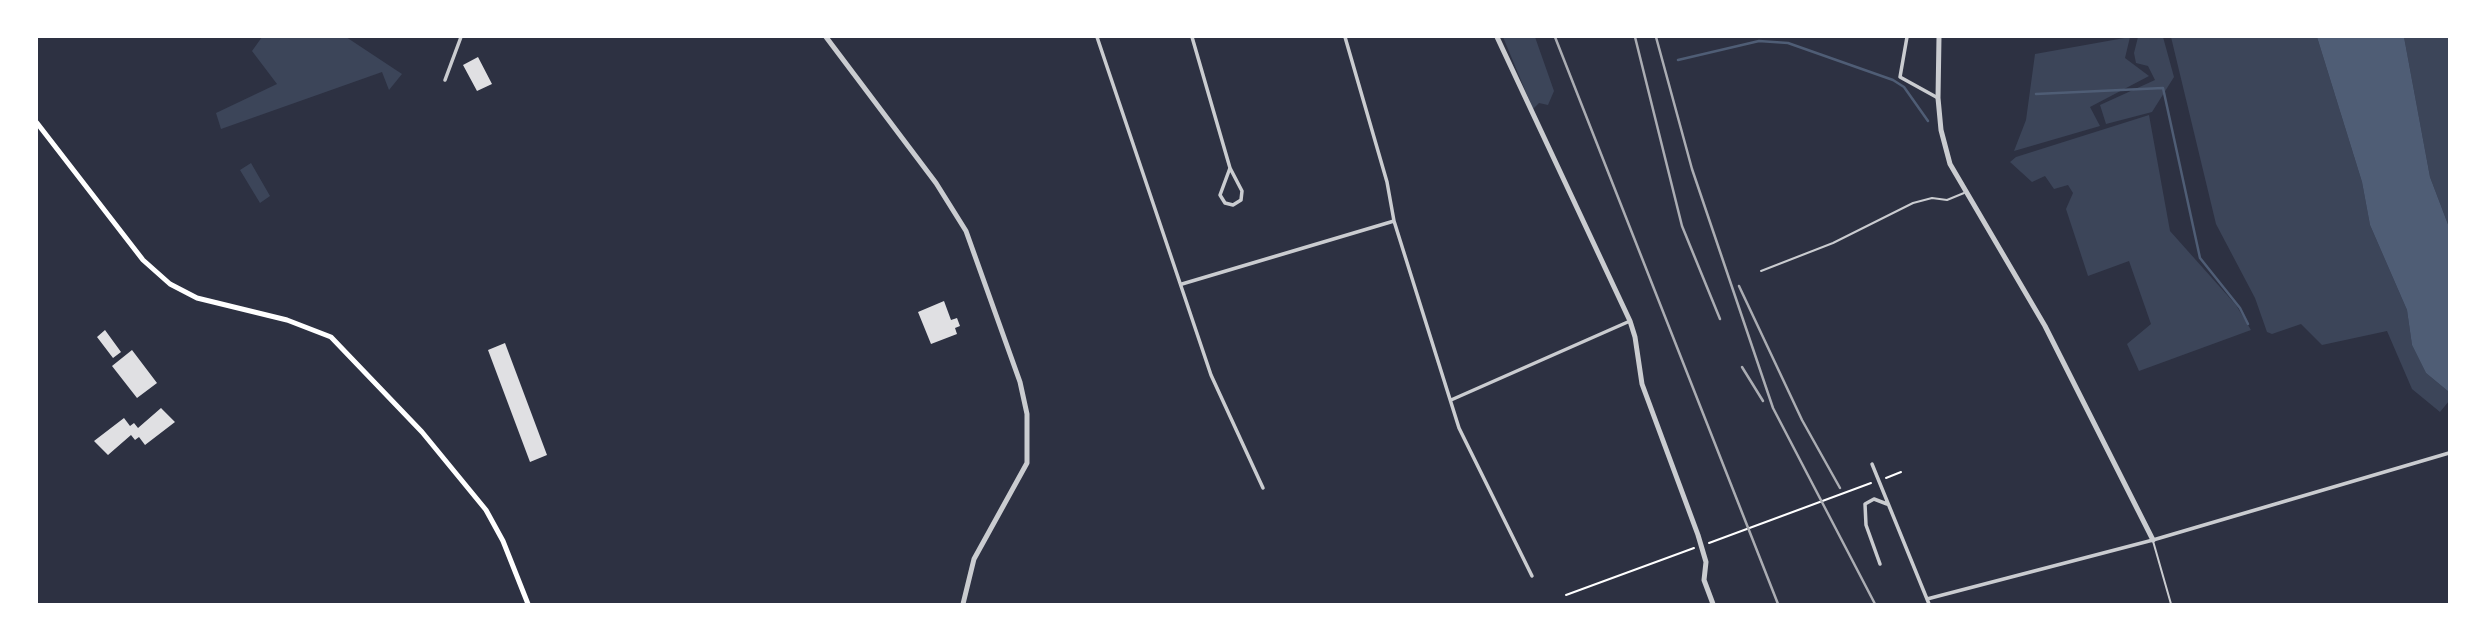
<!DOCTYPE html>
<html>
<head>
<meta charset="utf-8">
<style>
  body { margin:0 }
  #map { position:relative; width:2486px; height:641px; overflow:hidden; background:#2d3142; font-family:Arial,sans-serif }
  canvas { display:block }
  .frame { position:absolute; inset:0; border:38px solid #fff; pointer-events:none }
</style>
</head>
<body>
<div id="map">
<canvas width="2486" height="641"></canvas>
<div class="frame"></div>
</div>
<script>
const ctx = document.querySelector('canvas').getContext('2d');
ctx.lineJoin = 'round';
function fill(path, color) {
  ctx.fillStyle = color;
  ctx.fill(path, 'evenodd');
}
function poly(rows) {
  const path = new Path2D();
  for (const r of rows) {
    path.moveTo(r[0], r[1]);
    for (let i = 2; i < r.length; i += 2) path.lineTo(r[i], r[i + 1]);
  }
  return path;
}
function stroke(path, color, width, dash) {
  ctx.strokeStyle = color;
  ctx.lineWidth = width;
  ctx.lineCap = dash ? 'butt' : 'round';
  ctx.setLineDash(dash || []);
  ctx.stroke(path);
}
const green = poly([
  [262,37,346,37,402,74,389,90,382,72,221,129,216,113,277,84,252,51],
  [1503,37,1535,37,1554,91,1548,105,1539,103,1533,109],
  [2130,37,2125,58,2149,76,2090,107,2100,126,2014,151,2026,120,2035,54],
  [2138,37,2163,37,2174,77,2152,112,2106,124,2100,105,2155,80,2148,66,2136,63,2134,53],
  [2171,37,2317,37,2362,182,2370,225,2407,310,2412,345,2426,373,2449,392,2449,401,2440,412,2412,389,2387,331,2322,345,2301,324,2272,334,2267,332,2255,298,2216,224],
  [2404,37,2449,37,2449,227,2430,177],
  [2149,115,2170,231,2236,305,2251,330,2139,371,2127,344,2151,324,2129,261,2088,276,2066,209,2073,193,2068,185,2054,189,2045,176,2032,182,2010,162,2016,157],
  [251,163,270,196,260,203,240,170]
]);
const water = poly([
  [2317,37,2404,37,2430,177,2449,227,2449,392,2426,373,2412,345,2407,310,2370,225,2362,182]
]);
const stream = poly([
  [1678,60,1759,41,1788,43,1893,80,1904,87,1928,121],
  [2036,94,2163,88,2200,258,2240,308,2248,324]
]);
const building = poly([
  [478,57,492,84,477,91,463,65],
  [944,301,951,320,957,318,960,326,955,328,957,334,931,344,918,312],
  [105,330,121,352,113,358,97,337],
  [505,343,547,455,530,462,488,350],
  [132,350,157,383,137,398,112,366],
  [161,408,175,422,145,445,139,437,135,440,131,435,108,455,94,441,124,418,130,426,134,423,138,428]
]);
const path = poly([
  [1886,478,1901,472],
  [1709,543,1871,483],
  [1566,595,1694,548]
]);
const service = poly([
  [1761,271,1833,243,1913,203,1932,198,1947,200,1964,193],
  [2153,541,2171,604]
]);
const minor = poly([
  [1097,37,1211,375,1263,488],
  [1192,37,1230,168,1242,191,1241,200,1233,205,1225,203,1220,195,1230,168],
  [1345,37,1387,182,1394,221,1459,428,1532,576],
  [1907,37,1900,77,1938,98],
  [445,80,461,37],
  [1182,284,1394,221],
  [1451,400,1630,321],
  [1872,464,1929,604],
  [1880,564,1866,525,1865,504,1874,499,1887,504],
  [1927,599,2153,540,2449,453]
]);
const tertiary = poly([
  [826,37,936,183,966,231,1020,382,1027,414,1027,463,974,559,963,604],
  [1497,37,1630,321,1635,337,1642,384,1698,535,1706,562,1704,580,1713,604],
  [1939,37,1938,98,1941,130,1950,164,2045,326,2153,540]
]);
const secondary = poly([
  [37,123,143,260,170,284,197,298,287,320,331,337,422,432,486,510,503,541,528,604]
]);
const rail = poly([
  [1555,37,1778,604],
  [1635,37,1682,226,1720,319],
  [1656,37,1692,169,1773,408,1875,604],
  [1739,286,1802,420,1840,488],
  [1742,367,1763,401]
]);
fill(green, '#3c4559');
fill(water, '#4f5d75');
stroke(stream, '#4f5d75', 2.5);
fill(building, '#e0e0e3');
stroke(path, '#fff', 2);
stroke(service, '#caccd0', 2);
stroke(minor, '#caccd0', 3.5);
stroke(tertiary, '#caccd0', 5);
stroke(secondary, '#fff', 5);
stroke(rail, '#abadb3', 2.5);
</script>
</body>
</html>
